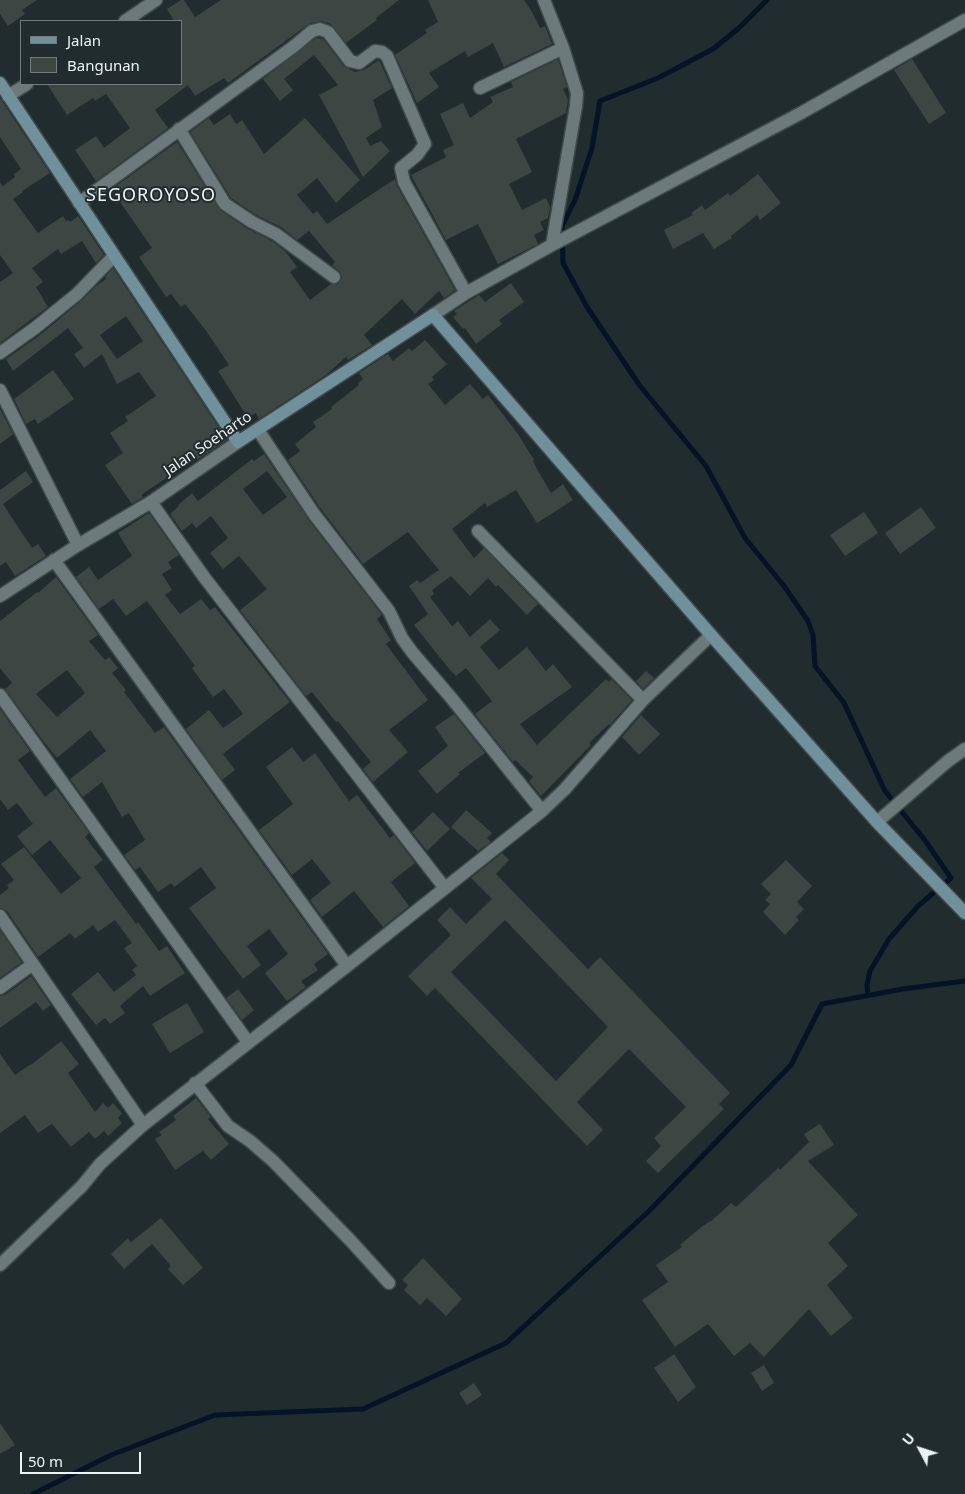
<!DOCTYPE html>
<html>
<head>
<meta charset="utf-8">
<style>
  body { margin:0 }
  #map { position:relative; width:965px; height:1494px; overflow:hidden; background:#202c2d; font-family:"Noto Sans",sans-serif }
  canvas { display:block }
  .legend { position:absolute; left:20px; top:20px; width:162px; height:65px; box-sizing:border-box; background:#202c2d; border:1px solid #727c7d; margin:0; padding:6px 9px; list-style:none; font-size:15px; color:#ecf4f4 }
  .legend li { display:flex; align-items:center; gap:10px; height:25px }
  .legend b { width:25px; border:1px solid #727c7d }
  .north { position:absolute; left:895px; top:1424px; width:50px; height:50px; -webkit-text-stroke:4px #202c2d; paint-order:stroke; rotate:310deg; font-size:14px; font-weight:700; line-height:20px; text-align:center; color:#ecf4f4 }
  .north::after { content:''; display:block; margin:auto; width:18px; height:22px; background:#ecf4f4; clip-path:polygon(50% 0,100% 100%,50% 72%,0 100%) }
  .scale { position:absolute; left:20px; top:1452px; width:121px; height:22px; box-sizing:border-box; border:2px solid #ecf4f4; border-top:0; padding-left:6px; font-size:15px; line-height:18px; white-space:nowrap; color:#ecf4f4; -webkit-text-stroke:4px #202c2d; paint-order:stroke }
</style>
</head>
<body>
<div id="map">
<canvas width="965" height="1494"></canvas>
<ul class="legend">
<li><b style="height:6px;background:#70909c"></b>Jalan</li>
<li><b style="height:14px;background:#3c4743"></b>Bangunan</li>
</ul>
<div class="north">U</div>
<div class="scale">50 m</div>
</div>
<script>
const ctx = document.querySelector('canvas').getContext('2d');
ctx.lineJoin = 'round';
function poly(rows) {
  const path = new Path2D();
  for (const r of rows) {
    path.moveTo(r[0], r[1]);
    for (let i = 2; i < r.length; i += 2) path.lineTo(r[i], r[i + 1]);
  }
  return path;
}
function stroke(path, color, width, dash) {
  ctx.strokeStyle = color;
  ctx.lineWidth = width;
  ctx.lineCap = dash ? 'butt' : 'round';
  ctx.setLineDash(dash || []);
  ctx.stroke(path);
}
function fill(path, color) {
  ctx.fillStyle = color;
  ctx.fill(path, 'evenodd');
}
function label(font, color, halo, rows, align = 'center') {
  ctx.font = font + ' "Noto Sans",sans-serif';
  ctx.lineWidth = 4;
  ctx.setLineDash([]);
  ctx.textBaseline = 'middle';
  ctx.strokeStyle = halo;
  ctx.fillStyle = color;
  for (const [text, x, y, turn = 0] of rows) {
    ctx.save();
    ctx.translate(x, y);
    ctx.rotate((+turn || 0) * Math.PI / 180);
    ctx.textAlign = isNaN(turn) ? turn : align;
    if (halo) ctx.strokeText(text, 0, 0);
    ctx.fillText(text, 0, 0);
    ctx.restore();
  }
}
const stream = poly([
  [767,0,739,28,713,49,658,78,600,101,592,148,575,200,562,226,563,263,587,307,640,386,706,466,745,538,784,586,808,621,813,635,815,666,844,703,885,791,924,839,951,878,918,906,889,939,870,971,867,985,868,995],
  [33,1494,111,1455,215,1415,363,1409,506,1343,648,1212,791,1065,822,1004,903,989,965,981]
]);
const building = poly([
  [0,0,37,0,22,10,25,14,8,26,0,14],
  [181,0,184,0,195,17,221,0,399,0,376,18,377,20,346,43,331,24,322,21,310,23,228,83,224,78,195,96,188,85,155,110,168,128,96,181,75,150,96,136,104,148,130,128,106,94,95,101,93,98,67,115,47,84,181,84,181,21,174,21,167,9],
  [428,0,524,0,532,12,540,28,545,26,552,44,504,67,493,43,468,57,465,51,429,73,439,87,417,103,395,55,427,33,425,30,438,22],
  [316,38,323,39,344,66,355,72,364,70,379,60,392,88,373,100,382,127,366,138,370,146,381,141,390,151,363,177,319,95,338,85,314,55,284,79,293,90,280,101,263,79],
  [558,59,567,87,563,89,568,100,566,113,516,139,532,172,509,184,522,210,546,198,550,207,548,218,540,222,544,230,534,235,538,244,498,264,478,224,446,240,411,175,446,157,443,150,454,145,440,114,463,103,470,118,493,102,490,97,513,87,511,82],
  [912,59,946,113,929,124,894,70],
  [0,98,50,173,22,191,23,192,13,199,38,233,63,216,66,221,69,220,70,222,78,216,104,255,96,263,82,241,61,254,58,249,32,268,43,282,36,287,48,307,0,343,0,282,13,273,0,255,0,182,3,186,15,177,14,174,21,169,0,137],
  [230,114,236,124,242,120,264,154,305,118,360,180,336,203,317,178,297,195,313,214,317,211,327,224,395,179,397,186,455,290,444,298,439,291,415,314,402,299,364,335,372,345,348,360,346,357,326,375,259,419,256,413,248,418,218,371,229,365,207,332,185,304,181,307,171,294,166,297,139,257,152,248,120,202,117,204,109,191,177,142,220,210,248,229,272,241,285,251,297,267,290,272,310,300,331,284,338,284,342,278,341,273,332,265,335,262,309,231,297,240,281,227,256,215,231,198,190,132,209,118,214,125],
  [758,174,781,203,760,220,757,215,731,236,732,238,714,249,703,233,673,249,664,230,693,215,691,213,702,205,705,210,728,193,730,196],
  [113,268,227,440,197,460,196,458,141,495,143,497,132,504,105,465,123,453,110,433,128,421,125,417,156,396,139,372,117,384,102,354,84,368,74,354,83,348,68,328,13,371,6,359,40,335,82,300,96,286,106,279,105,277],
  [126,316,143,341,117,359,100,335],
  [511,283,524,302,499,320,502,324,476,344,465,328,463,329,453,317,457,314,454,311,479,295,485,302],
  [425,340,447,364,432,377,434,380,428,384,445,405,470,384,483,399,488,395,518,434,534,460,533,461,537,469,551,493,563,484,573,500,537,523,516,490,487,507,485,503,452,529,474,558,484,548,538,604,527,615,498,585,496,587,488,578,470,596,451,576,432,590,434,594,430,597,452,626,458,621,470,637,490,619,500,630,480,647,499,670,527,647,546,671,553,664,572,687,520,724,537,745,606,679,609,682,611,679,632,700,610,725,609,724,589,743,591,745,541,796,529,781,533,777,515,760,513,762,475,714,492,701,466,668,456,676,450,670,414,625,428,614,409,586,417,580,420,583,439,570,408,532,363,564,321,509,288,460,300,451,295,444,316,427,313,422,332,409,331,407,359,385,358,383,363,379,359,373,388,354,393,361,409,348,412,351],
  [53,370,74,399,38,424,35,419,26,424,14,399],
  [0,409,13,434,0,444],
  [264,454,308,519,382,615,377,619,391,640,386,644,428,700,389,730,408,752,373,782,363,769,371,762,338,721,336,722,312,692,306,696,240,610,267,589,239,556,223,569,210,553,228,538,211,516,196,528,192,523,182,531,170,514,179,506,178,505,192,493,198,501,252,459,254,461],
  [267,471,287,497,263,515,243,489],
  [26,471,33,482,3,504,32,548,38,544,46,556,15,576,6,562,0,566,0,490],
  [921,507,936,528,900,554,885,533],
  [864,512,878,533,845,556,830,535],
  [149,513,179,555,168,562,172,568,162,574,172,590,165,595,180,614,201,599,210,610,215,607,290,702,223,754,235,770,222,780,186,729,209,710,223,728,243,714,224,689,213,697,192,668,195,666,147,601,126,616,113,599,99,609,76,577,89,567,98,580,132,556,118,533],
  [56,577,98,635,89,641,105,660,109,657,118,668,112,673,126,690,124,692,155,733,164,727,328,954,314,964,318,970,301,981,306,987,287,1001,265,973,288,954,269,929,247,946,261,965,243,979,189,908,216,888,201,867,174,887,171,883,158,892,140,867,135,870,124,855,145,840,129,813,122,817,102,782,83,797,70,779,106,751,90,730,57,758,44,742,5,689,12,683,0,668,0,621,37,592,38,593],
  [67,670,85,693,57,717,36,694],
  [646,671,654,678,643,689,636,681],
  [0,709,30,751,18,760,45,797,56,788,89,833,85,837,103,860,94,867,136,924,138,922,159,951,167,946,185,973,150,996,143,986,120,1006,125,1013,110,1024,105,1018,96,1025,71,994,98,972,114,992,136,975,132,970,137,966,124,948,132,943,115,920,98,932,93,925,75,939,70,933,38,957,7,911,0,908,0,895,9,888,7,885,14,880,1,864,24,847,61,894,81,878,50,840,32,855,17,836,33,824,17,803,8,810,0,799],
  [454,714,485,753,458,773,460,774,437,794,418,771,448,746,435,727],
  [641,715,660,734,639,755,622,737],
  [292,747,303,762,315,753,349,801,357,795,390,838,394,835,415,863,391,882,409,906,383,927,354,891,322,917,310,900,331,883,312,859,292,875,259,830,293,804,266,767],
  [466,810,492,833,487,838,491,842,478,851,451,827],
  [433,812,450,829,427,851,412,832],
  [502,853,509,860,496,874,588,969,600,957,730,1093,719,1104,724,1109,658,1173,646,1161,661,1146,654,1138,686,1107,629,1049,577,1102,603,1130,587,1146,435,988,427,996,408,976,451,935,437,920,450,907,466,924,492,899,471,878],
  [505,920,608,1027,556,1081,451,972],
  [786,860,812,886,797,902,804,909,796,917,799,920,785,935,763,912,770,904,765,900,771,894,761,884],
  [0,930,22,962,0,978],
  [31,976,51,1005,43,1011,36,1002,0,1028,0,996,5,995],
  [238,989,254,1010,242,1020,226,998],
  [187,1003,204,1032,170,1053,152,1024],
  [61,1041,79,1064,68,1073,95,1112,103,1103,108,1108,113,1103,122,1113,118,1118,122,1123,108,1136,104,1131,95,1139,89,1132,71,1147,52,1124,38,1133,25,1115,0,1133,0,1054,15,1075,31,1064,31,1065],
  [196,1098,211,1117,208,1119,229,1144,211,1160,203,1151,175,1170,155,1139,162,1135,159,1132,176,1120,173,1116],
  [820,1124,834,1145,808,1161,858,1215,828,1243,848,1266,827,1285,853,1318,831,1336,809,1309,764,1357,750,1343,734,1356,708,1324,675,1347,642,1300,668,1282,656,1265,682,1247,680,1245,700,1228,710,1221,710,1222,731,1203,736,1207,778,1168,780,1170,809,1142,804,1134],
  [161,1218,203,1268,183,1285,168,1269,171,1266,152,1244,124,1269,111,1254,128,1238,131,1242],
  [423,1258,462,1299,446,1316,427,1298,420,1305,404,1290,408,1285,402,1280],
  [674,1354,696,1387,678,1402,654,1368],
  [764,1365,774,1383,762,1391,751,1373],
  [474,1383,482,1395,467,1405,459,1393],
  [0,1423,15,1445,0,1454]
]);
const minor = poly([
  [544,0,563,48,577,93,576,106,552,245],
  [125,21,156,0],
  [480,88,563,48],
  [8,96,27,84],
  [179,129,225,204,252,222,276,234,334,277],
  [79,203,293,47,312,31,320,29,328,32,350,61,359,63,375,51,382,52,387,56,425,144,417,155,401,168,404,182,466,293],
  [433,315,466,293,552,245,801,113,965,20],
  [0,353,35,328,77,294,114,256],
  [0,390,78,545],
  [258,430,314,514,389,611,402,638,412,652,453,700,542,811],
  [151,502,204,577,444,887],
  [478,531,643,700],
  [54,560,347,966],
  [0,695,248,1042],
  [877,822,948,761,965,749],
  [0,916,143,1125],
  [0,988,33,964],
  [195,1083,228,1126,250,1141,273,1161,350,1240,389,1283],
  [0,1265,82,1186,100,1164,143,1125,347,966,542,811,565,789,643,700,711,635]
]);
const tertiary = poly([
  [0,596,78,545,151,502,238,442]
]);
const secondary = poly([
  [0,83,238,442,433,315,711,635,877,822,965,913]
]);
const streetNames = [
  ["Jalan Soeharto",208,444,-34]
];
const quarterNames = [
  ["SEGOROYOSO",151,196]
];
stroke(stream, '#061226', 5);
fill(building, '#3c4743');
stroke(minor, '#3f4a4b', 15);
stroke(tertiary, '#3f4a4b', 15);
stroke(secondary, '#3f4a4b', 15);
stroke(minor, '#6d7a7b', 12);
stroke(tertiary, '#6d7a7b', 12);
stroke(secondary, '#70909c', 12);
label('15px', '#ecf4f4', '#202c2d', streetNames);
ctx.letterSpacing = '1px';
label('18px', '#ecf4f4', '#202c2d', quarterNames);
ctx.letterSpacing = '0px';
</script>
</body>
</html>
